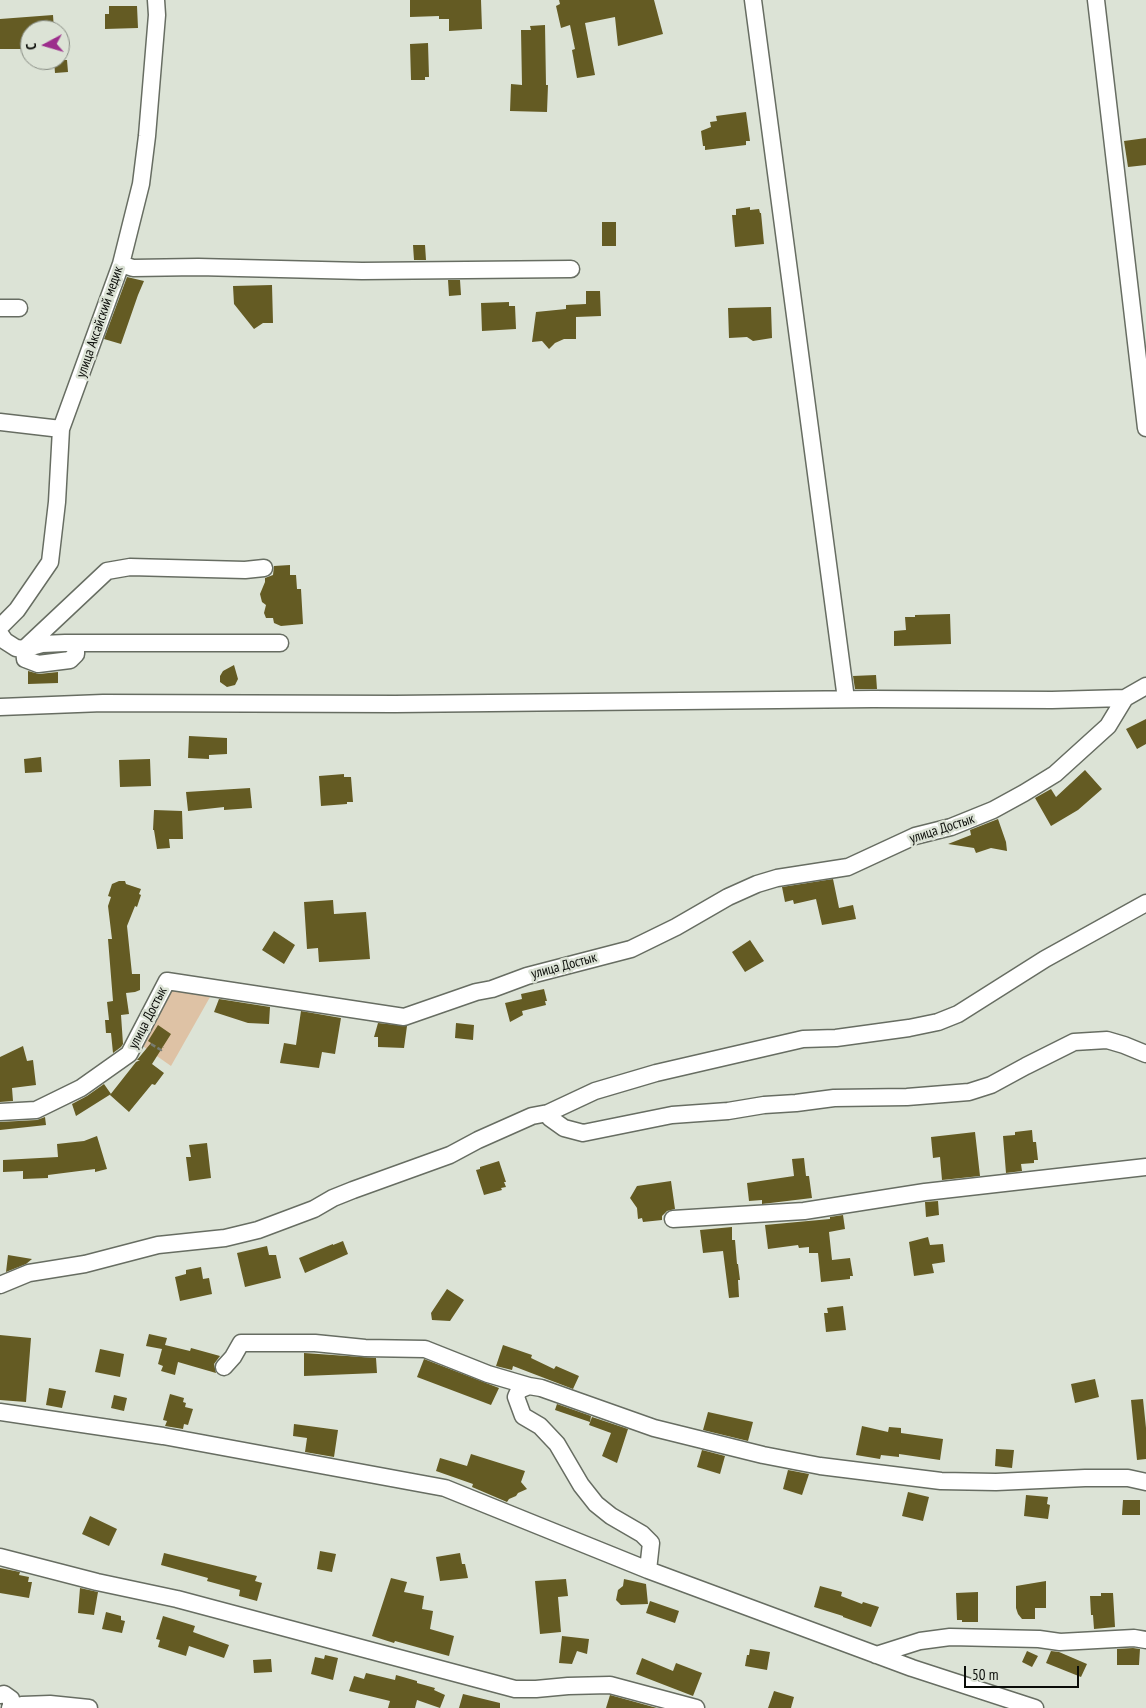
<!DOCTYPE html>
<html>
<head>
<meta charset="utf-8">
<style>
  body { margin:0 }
  #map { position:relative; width:1146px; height:1708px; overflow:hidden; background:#dce3d6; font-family:"PT Sans Narrow",sans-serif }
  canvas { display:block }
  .north { position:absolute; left:20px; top:20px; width:50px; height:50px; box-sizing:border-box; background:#dce3d6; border:1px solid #888d84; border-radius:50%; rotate:264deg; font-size:14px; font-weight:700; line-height:20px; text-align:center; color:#0a0c08 }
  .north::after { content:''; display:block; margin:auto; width:18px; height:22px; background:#9c2d8c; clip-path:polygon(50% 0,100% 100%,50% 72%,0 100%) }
  .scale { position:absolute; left:964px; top:1666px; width:115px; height:22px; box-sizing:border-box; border:2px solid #0a0c08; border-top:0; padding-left:6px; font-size:15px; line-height:18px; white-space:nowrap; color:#0a0c08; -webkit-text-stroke:4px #dce3d6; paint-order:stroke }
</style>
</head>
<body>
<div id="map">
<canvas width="1146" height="1708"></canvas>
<div class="north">С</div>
<div class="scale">50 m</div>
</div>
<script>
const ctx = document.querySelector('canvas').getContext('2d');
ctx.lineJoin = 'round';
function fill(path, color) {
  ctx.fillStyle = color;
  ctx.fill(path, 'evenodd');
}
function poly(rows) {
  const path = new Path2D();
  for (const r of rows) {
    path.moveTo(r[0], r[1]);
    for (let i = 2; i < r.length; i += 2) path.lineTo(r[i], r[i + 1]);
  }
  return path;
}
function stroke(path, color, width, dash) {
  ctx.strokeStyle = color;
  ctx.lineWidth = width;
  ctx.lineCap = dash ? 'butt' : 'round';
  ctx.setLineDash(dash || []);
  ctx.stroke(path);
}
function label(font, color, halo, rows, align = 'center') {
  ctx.font = font + ' "PT Sans Narrow",sans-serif';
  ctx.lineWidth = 5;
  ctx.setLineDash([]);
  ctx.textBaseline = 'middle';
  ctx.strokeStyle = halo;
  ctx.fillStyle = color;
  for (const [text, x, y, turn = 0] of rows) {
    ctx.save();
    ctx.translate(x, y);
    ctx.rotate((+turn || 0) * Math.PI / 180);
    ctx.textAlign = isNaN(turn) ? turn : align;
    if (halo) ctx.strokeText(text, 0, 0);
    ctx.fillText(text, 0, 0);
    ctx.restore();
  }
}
const green = poly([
  [168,982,214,990,171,1066,137,1042]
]);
const building = poly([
  [410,0,481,0,482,29,449,31,449,19,439,19,439,16,410,17],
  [559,0,654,0,663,34,618,46,615,17,585,23,595,75,577,78,572,50,575,49,570,25,561,28,556,6,560,4],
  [109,6,137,6,138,28,105,29,105,14,109,14],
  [53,15,54,30,30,30,30,49,0,49,0,19],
  [545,25,546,85,548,85,547,112,510,111,511,84,522,85,521,30,531,30,530,26],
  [428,43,429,77,425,77,425,80,411,80,410,44],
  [54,60,67,60,68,72,55,73],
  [746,112,750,141,746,141,746,145,705,150,705,146,703,146,701,131,711,127,710,122,717,121,716,116],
  [1146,138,1146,165,1128,167,1124,141],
  [750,207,750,210,759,209,760,213,761,213,764,244,735,247,732,215,736,215,736,209],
  [602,222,616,222,616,246,602,246],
  [413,245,425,245,426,260,414,260],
  [127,277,144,281,138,295,121,344,104,339],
  [448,280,460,280,461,295,449,296],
  [272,285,273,323,263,323,254,329,234,304,233,286],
  [586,291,600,291,601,316,576,317,576,339,564,339,555,343,549,349,542,341,532,342,536,312,566,309,566,305,586,304],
  [509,302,509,306,515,306,516,329,482,331,481,303],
  [771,307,772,338,753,341,747,337,729,338,728,308],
  [290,565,290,575,296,575,297,589,301,589,303,624,281,626,274,623,273,618,266,618,264,613,266,605,262,602,260,594,265,582,265,578,273,575,274,566],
  [950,614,951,644,894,646,894,631,906,630,905,617,915,617,915,615],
  [234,665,238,679,235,685,227,687,220,682,220,676,223,671],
  [28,671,39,674,58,672,58,683,28,684],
  [876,675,877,689,855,689,853,676],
  [1146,719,1146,744,1137,749,1126,729],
  [189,736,227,738,227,754,209,755,209,759,188,758],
  [41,757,42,772,25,773,24,759],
  [150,759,151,786,120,787,119,760],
  [1085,770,1102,789,1078,810,1051,826,1035,798,1051,789,1056,797],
  [344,774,344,777,351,777,353,802,347,802,347,804,321,806,319,776],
  [250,788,252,808,224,810,224,807,188,811,186,792],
  [154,810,182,811,183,839,169,839,170,848,157,849,154,830,153,830],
  [998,819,1006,842,1007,851,991,848,976,853,974,848,948,844,971,835,970,830],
  [833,879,839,908,853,905,856,919,822,925,816,899,794,904,793,900,785,902,782,887],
  [119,881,125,881,126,884,141,889,139,894,141,895,137,907,135,906,127,926,132,974,140,974,140,990,135,992,126,993,129,1014,121,1015,123,1044,121,1047,113,1053,111,1033,106,1033,105,1020,109,1020,107,1002,113,1001,108,939,112,939,108,906,111,897,108,896,112,884],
  [333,900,334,914,366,912,370,959,319,962,318,948,307,949,304,902],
  [274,931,295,945,284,964,262,950],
  [750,940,764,961,745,972,732,952],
  [544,989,547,1001,545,1001,546,1005,522,1011,523,1015,510,1022,505,1003,522,999,521,994],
  [219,999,270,1007,269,1024,248,1023,214,1012],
  [301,1011,341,1018,335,1054,322,1052,319,1068,280,1063,284,1043,296,1045],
  [378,1023,407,1026,404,1048,378,1047,378,1037,374,1037],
  [456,1023,474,1025,473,1040,455,1038],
  [158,1025,171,1034,152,1064,164,1073,155,1085,152,1084,129,1112,110,1095,136,1062,140,1060,137,1060,151,1043,148,1041],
  [23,1046,27,1061,33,1060,36,1085,12,1088,13,1101,0,1102,0,1057],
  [104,1084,111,1094,76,1116,72,1104,87,1096],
  [45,1117,46,1125,0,1130,0,1122,37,1120],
  [1032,1130,1033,1142,1036,1142,1038,1160,1034,1160,1034,1163,1021,1164,1022,1171,1006,1173,1003,1136,1015,1135,1015,1132],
  [975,1132,980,1176,942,1180,940,1157,933,1158,931,1137],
  [97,1136,107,1169,95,1172,95,1169,48,1175,48,1178,23,1179,23,1171,3,1172,3,1160,58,1157,57,1144,84,1141],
  [207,1143,211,1178,189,1181,186,1157,191,1157,189,1145],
  [804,1158,806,1176,809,1176,812,1198,762,1204,762,1200,749,1201,747,1183,794,1176,792,1159],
  [499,1161,506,1182,504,1182,506,1187,501,1188,502,1190,484,1195,476,1170,480,1169,480,1167],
  [671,1181,675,1209,667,1211,662,1216,662,1220,643,1222,642,1218,638,1219,637,1208,630,1198,637,1186],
  [938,1201,939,1215,926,1217,925,1202],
  [843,1215,845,1229,829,1232,832,1260,850,1258,853,1276,850,1276,850,1279,821,1282,818,1253,809,1253,809,1247,799,1248,798,1245,768,1249,765,1225,830,1219,830,1217],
  [732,1227,732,1240,735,1240,737,1264,738,1264,740,1280,738,1280,739,1297,729,1298,723,1251,703,1253,700,1230],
  [928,1237,930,1245,943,1244,945,1262,932,1264,934,1273,914,1276,909,1242],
  [343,1241,348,1254,305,1273,299,1258,333,1244,333,1245],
  [267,1246,269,1255,276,1255,281,1278,245,1287,237,1253],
  [8,1255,32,1259,26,1264,6,1272],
  [201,1267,203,1279,209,1278,212,1294,180,1301,175,1277,186,1274,186,1270],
  [447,1289,464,1300,450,1321,432,1320,431,1313],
  [843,1306,846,1330,826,1332,824,1313,828,1313,827,1308],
  [149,1334,167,1338,165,1345,190,1351,191,1348,220,1356,214,1364,216,1373,178,1362,175,1375,161,1371,163,1366,158,1364,162,1349,146,1346],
  [0,1335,31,1338,26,1402,0,1400],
  [503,1345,532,1355,531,1358,554,1369,556,1366,579,1376,573,1389,513,1366,512,1370,496,1366],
  [100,1349,124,1354,120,1377,95,1372],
  [304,1353,376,1358,377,1373,304,1376],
  [424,1359,499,1388,491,1405,417,1377],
  [1095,1379,1099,1397,1075,1403,1071,1384],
  [49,1388,66,1391,62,1408,46,1405],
  [170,1394,184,1398,183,1402,186,1403,185,1407,193,1409,188,1425,184,1424,183,1429,165,1426,167,1421,163,1420],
  [114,1395,127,1398,124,1411,111,1408],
  [1143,1399,1146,1428,1146,1459,1137,1460,1131,1400],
  [557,1404,591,1416,590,1422,555,1410],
  [708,1412,753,1422,748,1441,703,1430],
  [592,1417,628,1429,617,1463,602,1456,611,1433,589,1425],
  [294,1424,338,1430,334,1457,305,1452,307,1438,293,1436],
  [862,1426,888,1432,889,1427,901,1428,901,1433,943,1439,940,1460,899,1454,899,1457,881,1455,880,1459,856,1455],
  [996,1449,1014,1450,1012,1468,995,1466],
  [702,1450,725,1456,720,1474,697,1467],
  [471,1454,525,1471,521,1482,527,1489,518,1493,516,1496,509,1499,507,1502,472,1487,473,1484,436,1471,440,1458,467,1466],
  [788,1470,809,1474,802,1495,783,1489],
  [908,1492,929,1497,923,1521,902,1516],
  [1026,1495,1048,1497,1047,1504,1050,1505,1048,1519,1024,1516],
  [1123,1500,1140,1500,1140,1515,1122,1515],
  [90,1516,117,1529,109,1546,82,1534],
  [320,1551,336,1554,332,1572,317,1569],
  [164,1553,257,1576,255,1581,262,1583,257,1601,239,1596,240,1590,207,1581,208,1578,161,1565],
  [460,1553,462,1564,465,1564,468,1578,440,1581,436,1557],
  [0,1568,20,1572,19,1575,29,1577,28,1582,32,1582,29,1598,0,1593],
  [391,1578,407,1582,404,1592,424,1596,422,1609,433,1611,430,1629,454,1636,449,1656,395,1641,394,1643,372,1636],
  [566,1579,568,1596,558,1597,561,1632,540,1634,535,1581],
  [624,1579,646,1584,648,1604,621,1605,616,1600,618,1590,623,1586],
  [1046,1581,1046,1608,1035,1608,1035,1619,1022,1619,1018,1614,1016,1608,1016,1586],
  [820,1586,842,1592,841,1596,862,1604,863,1602,879,1607,871,1627,843,1617,843,1616,814,1607],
  [80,1588,98,1592,94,1615,78,1613],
  [978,1592,978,1622,962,1622,962,1620,957,1620,956,1593],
  [1101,1593,1113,1593,1115,1627,1094,1629,1093,1615,1091,1615,1090,1596,1101,1596],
  [650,1601,679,1611,675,1623,646,1613],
  [106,1612,121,1616,121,1620,125,1621,122,1633,102,1629],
  [163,1616,195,1626,193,1632,229,1645,224,1658,189,1646,186,1656,158,1647,160,1640,156,1639],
  [562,1636,589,1639,587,1654,577,1651,572,1664,559,1663],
  [1133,1648,1140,1649,1139,1665,1117,1665,1117,1649],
  [750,1649,770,1652,767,1670,745,1666,747,1655,749,1655],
  [1027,1651,1038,1656,1032,1667,1022,1662],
  [1051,1651,1059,1652,1087,1664,1081,1677,1046,1663],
  [325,1655,338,1658,333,1680,311,1674,315,1657,324,1659],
  [642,1658,673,1671,676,1663,702,1673,693,1696,636,1674],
  [271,1659,272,1672,254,1673,253,1660],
  [366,1673,395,1680,396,1675,417,1681,417,1683,435,1688,434,1690,445,1695,440,1708,417,1700,415,1708,388,1708,390,1701,349,1691,354,1676,364,1679],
  [774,1691,794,1697,791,1708,768,1708],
  [463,1694,500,1703,500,1708,459,1708],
  [610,1695,657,1708,606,1708]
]);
const path = poly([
  [151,1044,161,1050,163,1047]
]);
const minor = poly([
  [753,0,846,699],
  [1096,0,1146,428],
  [121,264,133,268,198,267,362,271,571,269],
  [0,308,19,308],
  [0,422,61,429],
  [0,627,17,610,50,562,57,502,61,429,121,264,141,184,147,136,157,15,156,0],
  [0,634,5,641,16,648,24,649,107,571,130,567,245,570,264,568],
  [76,643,76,654,70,660,38,664,25,659,24,649,42,644,65,643,280,643],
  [0,707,103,703,395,704,873,699,1052,700,1125,698,1146,686],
  [0,1112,36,1110,81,1088,129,1054,167,981,404,1017,476,992,492,989,527,976,631,949,676,927,728,897,757,884,777,878,848,867,915,836,951,827,993,810,1024,793,1055,774,1108,726,1125,698],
  [548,1113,550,1118,564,1128,583,1133,672,1115,728,1111,764,1105,796,1103,834,1098,907,1097,969,1092,991,1085,1026,1066,1074,1042,1107,1040,1124,1045,1146,1054],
  [673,1219,804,1211,925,1192,1146,1167],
  [0,1285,29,1273,85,1264,158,1245,225,1238,258,1230,314,1209,333,1198,353,1190,450,1155,478,1140,532,1116,548,1113,595,1091,656,1073,803,1039,836,1038,909,1028,938,1022,958,1014,1045,959,1146,903],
  [224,1367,233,1357,241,1343,315,1343,365,1348,425,1349,488,1374,529,1386],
  [0,1412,163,1436,445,1488,648,1570,912,1668,1035,1708],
  [0,1557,97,1582,177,1599,515,1689,536,1689,568,1686,610,1685,696,1708],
  [648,1570,651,1543,642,1534,611,1516,596,1504,581,1485,557,1444,540,1426,523,1416,516,1397,519,1390,529,1386,541,1388,654,1428,763,1455,820,1466,941,1481,996,1482,1085,1478,1128,1478,1146,1482],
  [876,1655,920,1641,950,1637,1039,1639,1060,1642,1134,1638,1146,1640],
  [0,1695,4,1694,11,1699,11,1706],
  [10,1708,22,1705,50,1704,89,1708]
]);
const streetNames = [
  ["улица Аксайский медик",100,322,-71],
  ["улица Достык",942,829,-18],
  ["улица Достык",564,966,-15],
  ["улица Достык",148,1018,-63]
];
fill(green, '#dec2a5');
fill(building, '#645b23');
stroke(minor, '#676d62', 19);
stroke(path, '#777c73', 2.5, [5, 2.5]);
stroke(minor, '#fff', 16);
label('14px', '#0a0c08', '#dce3d6', streetNames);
</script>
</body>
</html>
